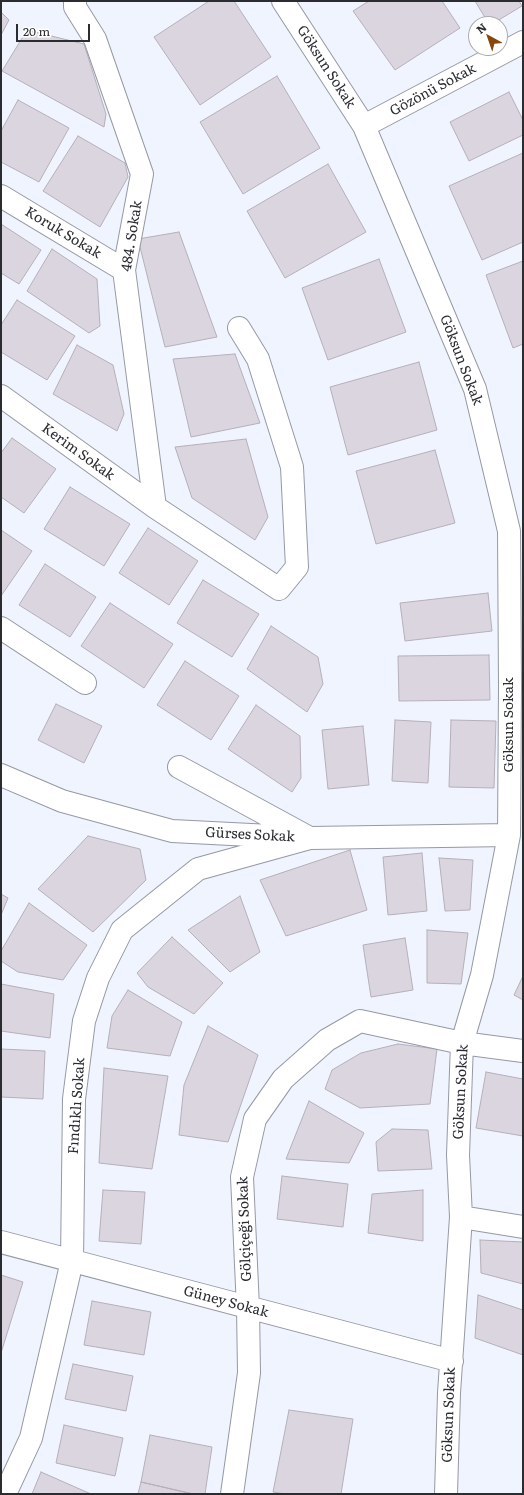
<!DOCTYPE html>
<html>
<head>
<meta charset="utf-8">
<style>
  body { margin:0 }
  #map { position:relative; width:524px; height:1495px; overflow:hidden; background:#f0f4ff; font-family:Literata,serif }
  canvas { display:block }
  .frame { position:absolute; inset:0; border:2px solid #2a2c30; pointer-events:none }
  .north { position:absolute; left:468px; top:16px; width:40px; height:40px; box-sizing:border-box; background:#fff; border:1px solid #aaabac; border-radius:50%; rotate:320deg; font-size:11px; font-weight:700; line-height:16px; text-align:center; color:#2a2c30 }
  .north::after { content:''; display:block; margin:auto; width:14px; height:18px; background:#86480a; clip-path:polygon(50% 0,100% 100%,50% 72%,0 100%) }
  .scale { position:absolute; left:16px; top:24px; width:74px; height:18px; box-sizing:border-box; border:2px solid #2a2c30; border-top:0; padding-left:5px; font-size:12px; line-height:14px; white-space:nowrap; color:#2a2c30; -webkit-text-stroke:3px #fff; paint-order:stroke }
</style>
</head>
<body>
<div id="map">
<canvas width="524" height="1495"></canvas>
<div class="frame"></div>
<div class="north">N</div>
<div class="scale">20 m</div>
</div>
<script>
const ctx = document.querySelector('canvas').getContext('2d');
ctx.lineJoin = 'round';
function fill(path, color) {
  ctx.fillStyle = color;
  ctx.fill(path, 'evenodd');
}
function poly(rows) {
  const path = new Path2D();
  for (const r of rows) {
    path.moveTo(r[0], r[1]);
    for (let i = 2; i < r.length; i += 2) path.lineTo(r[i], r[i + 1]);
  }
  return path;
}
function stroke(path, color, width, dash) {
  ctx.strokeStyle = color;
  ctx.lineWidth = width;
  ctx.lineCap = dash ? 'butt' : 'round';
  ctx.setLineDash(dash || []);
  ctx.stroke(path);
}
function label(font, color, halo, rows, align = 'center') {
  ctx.font = font + ' Literata,serif';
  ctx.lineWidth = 4;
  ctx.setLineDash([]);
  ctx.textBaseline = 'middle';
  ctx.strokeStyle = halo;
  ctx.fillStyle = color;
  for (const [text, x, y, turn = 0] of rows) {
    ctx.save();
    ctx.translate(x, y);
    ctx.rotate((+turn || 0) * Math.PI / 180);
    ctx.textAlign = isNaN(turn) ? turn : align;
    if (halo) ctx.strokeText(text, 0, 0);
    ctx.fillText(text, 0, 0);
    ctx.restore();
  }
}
const building = poly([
  [209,1,234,1,271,57,200,105,154,37,209,1],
  [369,1,442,1,460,28,395,70,353,11,369,1],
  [475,1,519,1,522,6,492,24,489,24,475,1],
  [1,12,9,20,1,35,1,12],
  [27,30,84,44,106,114,104,127,2,71,27,30],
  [277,76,320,148,243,194,200,122,277,76],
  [509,92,523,120,523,135,469,161,450,122,509,92],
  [18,100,69,128,39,182,1,162,1,131,18,100],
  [78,136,125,163,128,177,100,227,43,191,78,136],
  [523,153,523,242,482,260,449,186,523,153],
  [328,164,366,232,285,278,247,211,328,164],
  [1,224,41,250,19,284,1,273,1,224],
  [179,232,217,337,165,347,138,239,179,232],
  [52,249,97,279,100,326,89,333,27,291,52,249],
  [379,259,406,332,328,360,302,288,379,259],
  [523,261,523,344,513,348,486,275,523,261],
  [17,300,75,336,47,380,1,352,1,325,17,300],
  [77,345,113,365,124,414,117,431,53,394,77,345],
  [235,354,260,423,191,437,173,359,235,354],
  [419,362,437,430,348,455,330,387,419,362],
  [12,438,56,469,24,513,1,497,1,453,12,438],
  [246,439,268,517,255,540,192,498,175,447,246,439],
  [435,450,455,523,376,544,356,471,435,450],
  [70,487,130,524,104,566,44,529,70,487],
  [148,528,198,561,169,605,119,573,148,528],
  [1,530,32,551,1,596,1,530],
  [45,564,96,597,70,637,19,605,45,564],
  [203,580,259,614,232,657,177,623,203,580],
  [488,593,492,631,405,641,400,603,488,593],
  [110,603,173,644,144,688,81,646,110,603],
  [271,626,318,657,323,684,307,712,247,669,271,626],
  [489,655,490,700,399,701,398,656,489,655],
  [185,661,239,696,211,740,157,705,185,661],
  [56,704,102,726,84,763,38,740,56,704],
  [256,705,300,736,301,778,292,792,228,749,256,705],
  [395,720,431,722,428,783,392,781,395,720],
  [451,720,496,721,494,788,449,787,451,720],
  [363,726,369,785,328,789,322,730,363,726],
  [88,836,140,849,146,880,93,932,38,889,88,836],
  [350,850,367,910,286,936,260,880,350,850],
  [422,853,427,911,388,915,383,857,422,853],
  [439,858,473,860,470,910,445,911,439,858],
  [1,894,8,898,1,915,1,894],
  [240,896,260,952,230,972,188,930,240,896],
  [29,903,87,945,63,980,18,972,1,961,1,951,29,903],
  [427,930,468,933,461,984,427,983,427,930],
  [172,937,223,983,194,1014,148,987,137,973,172,937],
  [405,938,413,990,371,997,363,945,405,938],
  [523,976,523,1000,514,995,523,976],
  [1,984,54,994,50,1038,1,1031,1,984],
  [128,990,182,1022,170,1056,107,1048,112,1016,128,990],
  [208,1026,258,1055,228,1142,179,1135,184,1085,208,1026],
  [398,1044,437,1049,430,1104,360,1108,325,1089,332,1070,361,1053,398,1044],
  [1,1049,45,1051,43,1099,1,1097,1,1049],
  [104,1068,168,1076,152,1169,99,1163,104,1068],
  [486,1072,523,1079,523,1136,476,1128,486,1072],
  [309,1101,364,1133,349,1163,286,1159,309,1101],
  [392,1129,428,1130,432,1169,378,1171,376,1142,392,1129],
  [282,1176,348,1184,343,1227,277,1219,282,1176],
  [103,1190,145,1192,141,1244,99,1241,103,1190],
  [423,1190,423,1241,368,1233,372,1194,423,1190],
  [480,1240,523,1242,523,1284,481,1273,480,1240],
  [1,1275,23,1282,1,1353,1,1275],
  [478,1295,523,1310,523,1355,475,1338,478,1295],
  [92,1301,151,1312,144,1355,84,1345,92,1301],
  [73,1364,133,1376,126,1411,65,1399,73,1364],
  [289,1410,353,1419,341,1494,285,1494,273,1492,289,1410],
  [64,1425,123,1438,115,1476,56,1463,64,1425],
  [150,1435,212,1447,205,1494,193,1494,141,1482,150,1435],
  [41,1472,91,1494,32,1494,41,1472],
  [141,1482,193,1494,138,1494,141,1482]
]);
const minor = poly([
  [75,1,75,7,95,39,142,174,124,270,155,507],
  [283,1,364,126,475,389,509,531,510,687,509,835,482,975,462,1043,458,1155,461,1217,449,1393,446,1494],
  [364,126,523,42],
  [1,196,124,270],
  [1,396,155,507,279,589,297,567,292,467,258,359,239,328],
  [1,628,85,683],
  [179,767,306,836],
  [1,775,62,801,172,831,310,838,509,835],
  [461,1217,523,1227],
  [1,1242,452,1361],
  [5,1494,31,1438,72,1261,74,1099,84,1021,98,978,122,930,198,869,310,838],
  [232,1494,249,1373,248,1308,242,1177,255,1119,283,1079,327,1040,360,1021,462,1043,523,1051]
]);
const streetNames = [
  ["Göksun Sokak",326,67,57],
  ["Gözönü Sokak",433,90,-28],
  ["Koruk Sokak",63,233,31],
  ["484. Sokak",132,236,-81],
  ["Göksun Sokak",461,360,69],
  ["Kerim Sokak",78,452,36],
  ["Göksun Sokak",509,725,-90],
  ["Gürses Sokak",250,835,3],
  ["Göksun Sokak",461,1092,-87],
  ["Fındıklı Sokak",77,1106,-86],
  ["Gölçiçeği Sokak",245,1229,-92],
  ["Güney Sokak",226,1302,15],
  ["Göksun Sokak",449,1415,-88]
];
fill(building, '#dad5df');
stroke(building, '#b5afb9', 1);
stroke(minor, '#9599a3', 24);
stroke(minor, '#fff', 22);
label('14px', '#2a2c30', '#fff', streetNames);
</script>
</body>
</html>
